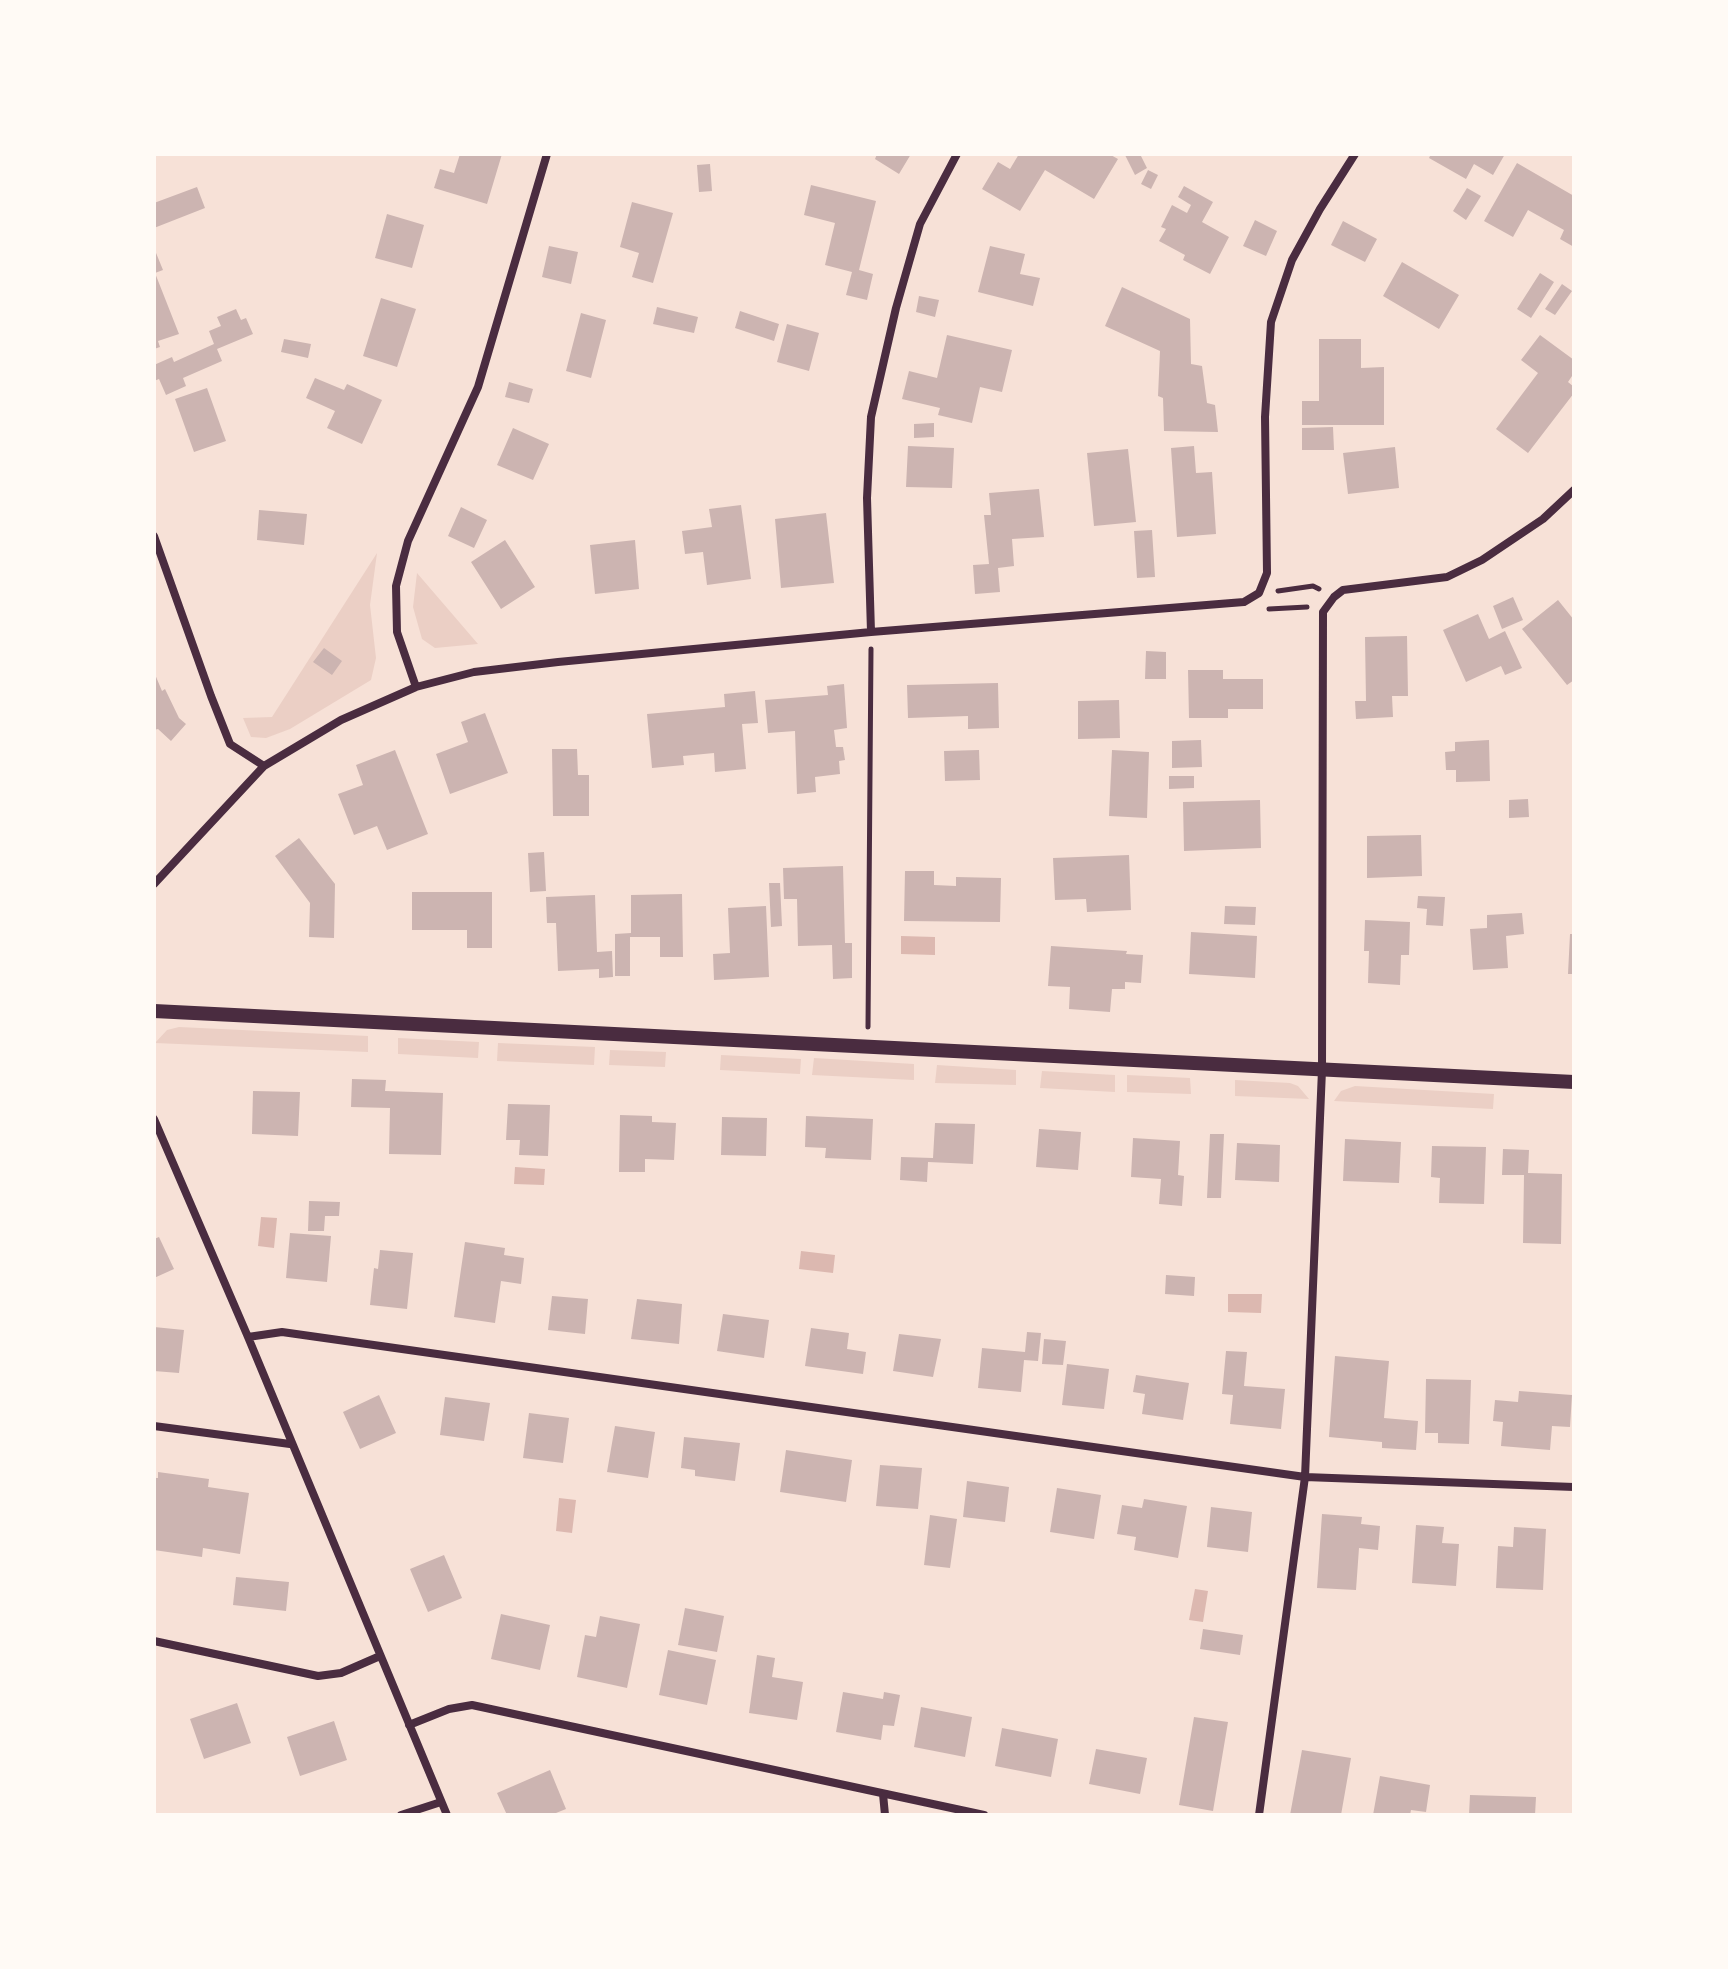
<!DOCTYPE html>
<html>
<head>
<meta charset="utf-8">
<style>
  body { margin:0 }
  #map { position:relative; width:1728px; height:1969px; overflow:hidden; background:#f7e1d7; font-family:"Titillium Web",sans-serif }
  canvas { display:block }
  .frame { position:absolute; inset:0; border:156px solid #fffaf5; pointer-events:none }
</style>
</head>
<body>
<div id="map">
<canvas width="1728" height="1969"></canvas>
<div class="frame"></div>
</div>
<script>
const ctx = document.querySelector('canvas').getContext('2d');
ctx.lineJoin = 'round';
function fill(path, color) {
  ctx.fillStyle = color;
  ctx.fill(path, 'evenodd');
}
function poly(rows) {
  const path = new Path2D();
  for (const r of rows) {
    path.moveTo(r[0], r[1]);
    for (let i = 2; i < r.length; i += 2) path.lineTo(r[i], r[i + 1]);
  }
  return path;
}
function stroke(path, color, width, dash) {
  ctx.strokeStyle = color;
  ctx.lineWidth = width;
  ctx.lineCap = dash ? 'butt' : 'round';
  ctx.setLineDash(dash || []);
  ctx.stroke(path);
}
const green = poly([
  [377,553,370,605,376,658,371,680,290,729,266,738,251,737,243,718,272,717],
  [417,573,478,644,435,648,422,639,413,607],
  [179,1027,368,1036,368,1052,155,1043,167,1030],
  [398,1038,479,1042,478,1058,398,1054],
  [498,1043,595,1047,594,1065,497,1061],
  [610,1050,666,1052,665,1067,609,1065],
  [721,1055,801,1059,800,1074,720,1070],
  [814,1058,914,1064,914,1080,812,1075],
  [937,1065,1016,1070,1016,1085,935,1083],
  [1042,1071,1115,1075,1115,1092,1040,1088],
  [1127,1075,1190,1078,1191,1094,1127,1092],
  [1235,1080,1290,1083,1298,1086,1309,1099,1235,1096],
  [1355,1086,1494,1094,1493,1109,1334,1101,1341,1091]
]);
const water = poly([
  [901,936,935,937,935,955,901,954],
  [515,1167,545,1169,544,1185,514,1184],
  [261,1217,277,1218,274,1248,258,1246],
  [801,1251,835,1255,833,1273,799,1269],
  [1228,1294,1262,1294,1261,1313,1228,1312],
  [559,1498,576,1500,572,1533,556,1531],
  [1195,1589,1208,1591,1203,1622,1189,1620]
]);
const building = poly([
  [460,154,502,154,487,204,434,188,440,169,454,173],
  [877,154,911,154,899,174,875,159],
  [1019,154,1109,154,1118,159,1094,199,1045,170,1020,211,982,189,998,162,1010,169],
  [1140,154,1147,168,1135,175,1125,155],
  [1431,154,1505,154,1493,175,1474,164,1466,179,1429,158],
  [1517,163,1574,196,1574,247,1560,239,1564,230,1528,210,1513,237,1484,221],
  [710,164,712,191,699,192,697,165],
  [1148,170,1158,175,1151,189,1141,184],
  [811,185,876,201,859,270,873,274,867,300,846,295,852,272,825,265,835,223,804,215],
  [1184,186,1213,202,1202,222,1229,237,1210,274,1183,260,1185,255,1159,241,1166,229,1161,227,1172,205,1187,213,1191,205,1178,197],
  [197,187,205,208,154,228,154,203],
  [1467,188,1481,196,1466,220,1453,211],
  [632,202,673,213,653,283,632,277,639,253,620,247],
  [387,214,424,225,412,268,375,258],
  [1255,220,1277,231,1266,256,1243,246],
  [1343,221,1377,239,1365,262,1331,245],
  [549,246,578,252,571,284,542,277],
  [990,246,1025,254,1020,274,1040,278,1033,306,978,292],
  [154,248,163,270,155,273,179,334,158,341,160,347,154,349],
  [1402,262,1459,295,1439,329,1383,296],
  [1540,273,1554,282,1531,318,1517,309],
  [1562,284,1572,291,1555,315,1545,309],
  [1122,287,1190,319,1191,364,1202,366,1207,403,1215,405,1218,432,1164,431,1163,398,1158,396,1160,351,1105,326],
  [919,296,939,300,935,317,916,312],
  [381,298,416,309,397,367,363,356],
  [657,307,698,317,694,333,653,324],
  [236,309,241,320,246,318,253,334,217,349,222,361,183,378,186,386,166,395,159,379,154,381,154,365,172,357,174,362,214,344,209,331,221,326,217,317],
  [740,311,779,324,774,341,735,328],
  [581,313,606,320,591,378,566,371],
  [787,324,819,333,809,371,777,362],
  [947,335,1012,350,1002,392,980,387,972,423,938,415,940,408,902,399,909,371,937,378],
  [1540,335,1574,360,1574,373,1568,382,1574,387,1574,393,1528,453,1496,429,1538,373,1521,360],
  [284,339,311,344,308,358,281,352],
  [1319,339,1361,339,1361,368,1384,367,1384,425,1302,425,1302,401,1319,401],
  [315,378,344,390,347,384,382,400,362,444,327,428,335,411,306,398],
  [509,382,533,389,529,403,505,397],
  [207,388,226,441,194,452,175,399],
  [934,423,934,437,914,438,914,424],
  [1333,427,1334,450,1302,450,1302,428],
  [513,428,549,444,533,480,497,465],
  [908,446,954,448,952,488,906,487],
  [1194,446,1196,473,1212,472,1216,534,1177,537,1171,448],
  [1395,447,1399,488,1348,494,1343,453],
  [1128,449,1136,522,1094,526,1087,453],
  [1039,489,1044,537,1012,539,1014,566,998,568,1000,592,975,594,973,565,989,564,984,515,991,515,989,493],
  [741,505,751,579,707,585,703,552,685,554,682,531,712,527,709,509],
  [461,507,487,520,474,548,448,536],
  [259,510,307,514,304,545,257,540],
  [826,513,834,583,781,588,775,519],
  [1152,530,1155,577,1137,578,1134,531],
  [505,540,535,587,501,609,471,562],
  [635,540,639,589,595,594,590,545],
  [1513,597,1523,620,1502,629,1493,606],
  [1558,600,1574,620,1574,680,1567,685,1522,629],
  [1478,614,1489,639,1505,631,1522,668,1505,675,1501,666,1466,682,1443,630],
  [1407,636,1408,696,1392,696,1393,717,1356,719,1355,701,1366,701,1365,637],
  [324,648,342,661,332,675,313,662],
  [1146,651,1166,652,1166,679,1145,679],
  [1188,670,1223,670,1223,679,1263,679,1263,709,1228,709,1228,718,1189,718],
  [154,672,162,691,165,689,179,718,186,724,171,741,158,729,154,730],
  [998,683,999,728,968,729,968,716,908,718,907,685],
  [844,684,847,728,834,730,836,747,843,747,845,760,839,761,840,774,815,777,816,792,797,794,795,731,768,733,765,700,828,695,827,686],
  [755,691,758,723,742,724,746,769,715,772,714,753,683,756,684,765,652,768,647,714,725,707,724,694],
  [1119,700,1120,738,1078,739,1078,701],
  [485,713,508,773,450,794,436,754,468,742,461,722],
  [1201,740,1202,767,1172,768,1172,741],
  [1489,740,1490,781,1456,782,1456,770,1446,770,1445,752,1455,751,1455,742],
  [552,749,577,749,578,775,589,775,589,816,553,816],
  [395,750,428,834,387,850,377,826,354,835,338,794,363,785,356,765],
  [979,750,980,780,945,781,944,751],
  [1112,750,1149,752,1147,818,1109,816],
  [1169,776,1194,776,1194,788,1169,789],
  [1528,799,1529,817,1509,818,1509,800],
  [1260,800,1261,848,1184,851,1183,802],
  [1421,835,1422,876,1367,878,1367,836],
  [299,838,335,884,334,938,309,937,310,903,275,856],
  [544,852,546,891,530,892,528,853],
  [1129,855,1131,910,1087,912,1086,899,1055,900,1053,858],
  [843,866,845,943,852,943,852,978,833,979,832,945,798,946,797,899,784,899,783,868],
  [905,871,934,871,934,885,956,886,956,877,1001,878,1000,922,904,921],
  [769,883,780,883,782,926,771,927],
  [412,892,492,892,492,948,467,948,467,930,412,930],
  [682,894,683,957,660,957,660,937,630,937,630,976,615,976,615,934,631,933,631,895],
  [595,895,597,952,612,951,613,977,599,978,599,969,558,971,556,923,547,923,546,897],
  [1418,896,1445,897,1443,926,1426,925,1427,909,1417,908],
  [766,906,769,977,714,980,713,954,730,953,728,908],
  [1225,906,1256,907,1255,925,1224,924],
  [1522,913,1524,934,1506,936,1508,968,1473,970,1470,929,1487,928,1487,915],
  [1365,920,1410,922,1409,955,1401,955,1400,985,1368,983,1369,951,1364,951],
  [1191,932,1257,936,1255,978,1189,974],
  [1570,934,1574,934,1574,974,1568,974],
  [1051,946,1127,951,1126,954,1143,955,1141,983,1125,982,1125,989,1112,989,1110,1012,1069,1009,1070,987,1048,986],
  [352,1079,386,1080,385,1091,443,1093,441,1155,389,1154,390,1108,351,1107],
  [253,1091,300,1092,298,1136,252,1134],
  [508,1104,550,1105,548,1156,519,1155,520,1140,506,1140],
  [620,1115,652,1116,652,1122,676,1123,674,1160,645,1159,645,1172,619,1172],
  [806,1116,873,1119,871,1160,825,1158,826,1148,805,1147],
  [722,1117,767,1118,766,1156,721,1155],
  [935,1123,975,1124,973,1164,928,1162,927,1182,900,1180,901,1157,933,1158],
  [1039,1129,1081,1132,1078,1170,1036,1167],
  [1210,1134,1224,1134,1221,1198,1207,1198],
  [1133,1138,1180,1141,1178,1175,1184,1176,1182,1206,1159,1204,1161,1179,1131,1177],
  [1345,1139,1401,1142,1399,1183,1343,1181],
  [1237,1143,1280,1145,1279,1182,1235,1180],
  [1432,1146,1486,1147,1484,1204,1439,1203,1440,1178,1431,1177],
  [1503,1149,1529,1150,1528,1173,1562,1174,1561,1244,1523,1243,1524,1175,1502,1175],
  [309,1201,340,1202,339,1216,325,1216,324,1231,308,1231],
  [290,1233,331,1236,327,1282,286,1278],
  [159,1237,174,1269,154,1278,154,1239],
  [465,1242,505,1248,504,1255,524,1258,521,1284,501,1281,495,1323,454,1317],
  [380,1250,413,1253,407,1309,370,1305,374,1268,378,1269],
  [1166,1275,1195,1277,1194,1296,1165,1294],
  [552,1296,588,1299,585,1334,548,1330],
  [637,1299,682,1304,679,1344,631,1339],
  [723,1314,769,1320,764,1358,717,1351],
  [154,1327,184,1330,179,1373,154,1371],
  [811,1328,849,1333,847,1349,866,1352,863,1374,805,1366],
  [1027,1332,1041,1333,1038,1361,1024,1360,1021,1392,978,1388,982,1348,1025,1352],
  [899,1334,941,1339,933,1377,893,1371],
  [1044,1339,1066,1341,1063,1365,1042,1364],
  [1226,1351,1247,1352,1244,1386,1285,1389,1281,1429,1230,1424,1233,1395,1222,1394],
  [1335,1356,1389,1361,1384,1418,1418,1421,1416,1450,1382,1448,1382,1442,1329,1437],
  [1067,1364,1109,1369,1104,1409,1062,1405],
  [1136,1375,1189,1383,1183,1420,1142,1414,1145,1394,1133,1392],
  [1426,1379,1471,1380,1469,1444,1438,1443,1438,1433,1425,1433],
  [1519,1391,1572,1395,1570,1427,1552,1426,1550,1450,1501,1446,1503,1422,1493,1421,1495,1400,1518,1402],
  [379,1395,396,1433,360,1449,343,1412],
  [445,1397,490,1403,484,1441,440,1435],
  [529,1413,569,1418,563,1463,523,1458],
  [615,1426,655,1432,648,1478,607,1472],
  [684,1437,740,1443,735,1481,695,1476,695,1470,681,1468],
  [786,1450,852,1460,846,1502,780,1492],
  [880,1465,922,1468,918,1509,876,1506],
  [158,1472,209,1479,208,1487,249,1493,240,1554,203,1548,202,1557,154,1550,154,1478,158,1478],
  [967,1481,1009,1487,1005,1522,963,1517],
  [1057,1488,1101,1495,1094,1539,1050,1532],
  [1144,1499,1187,1506,1178,1558,1134,1550,1136,1537,1117,1534,1122,1505,1142,1508],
  [1211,1507,1252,1512,1248,1552,1207,1547],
  [1322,1514,1362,1517,1361,1524,1380,1526,1378,1550,1359,1548,1356,1590,1317,1588],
  [930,1515,957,1519,950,1568,924,1565],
  [1416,1525,1444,1527,1442,1543,1459,1544,1456,1586,1412,1583],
  [1514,1527,1546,1529,1543,1590,1496,1588,1498,1546,1513,1547],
  [444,1555,462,1598,428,1612,410,1569],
  [236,1577,289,1582,286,1611,233,1605],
  [685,1608,724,1616,717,1652,678,1645],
  [501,1614,550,1625,540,1670,491,1659],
  [600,1616,640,1624,627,1688,577,1677,585,1635,596,1637],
  [1203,1629,1243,1635,1240,1655,1200,1649],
  [668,1650,716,1660,707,1705,659,1695],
  [757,1655,775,1658,772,1677,803,1682,797,1720,749,1713],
  [843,1692,883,1699,884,1692,900,1695,894,1726,883,1725,881,1740,836,1732],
  [237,1703,251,1743,204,1759,190,1719],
  [921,1707,972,1717,965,1757,914,1747],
  [1194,1717,1228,1722,1213,1811,1179,1805],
  [334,1721,347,1760,300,1776,287,1737],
  [1002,1728,1058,1739,1051,1777,995,1766],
  [1096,1749,1147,1758,1140,1794,1089,1784],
  [1302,1750,1351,1758,1341,1815,1290,1815],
  [550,1770,566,1809,551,1815,507,1815,497,1793],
  [1380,1776,1430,1785,1426,1812,1411,1810,1410,1815,1373,1815],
  [1470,1795,1536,1797,1535,1815,1469,1815]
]);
const path = poly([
  [1278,591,1313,586,1319,589],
  [1269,609,1307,607],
  [868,1027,871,649]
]);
const minor = poly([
  [154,536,211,696,230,744,264,766],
  [871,632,867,498,871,417,896,308,920,224,957,154],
  [416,687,397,632,396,586,408,541,478,387,547,154],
  [154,884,264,766,341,720,416,687,474,672,558,662,871,632,1244,602,1259,593,1267,573,1265,417,1271,322,1292,260,1320,209,1355,154],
  [154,1119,248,1337,447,1815],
  [248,1337,282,1332,1305,1477,1574,1487],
  [154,1426,290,1444],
  [154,1641,318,1676,341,1673,380,1656],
  [409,1725,449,1709,472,1705,984,1815],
  [883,1794,885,1815],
  [401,1815,441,1802],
  [1259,1815,1305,1477,1322,1070,1323,612,1334,597,1343,590,1447,577,1482,560,1543,519,1574,490]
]);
const tertiary = poly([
  [154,1011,1574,1082]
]);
fill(green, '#ebcfc5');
fill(water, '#dcb8b0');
fill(building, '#ccb4b1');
stroke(path, '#4a2c40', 5);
stroke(minor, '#4a2c40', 8);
stroke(tertiary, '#4a2c40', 14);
</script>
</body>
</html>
